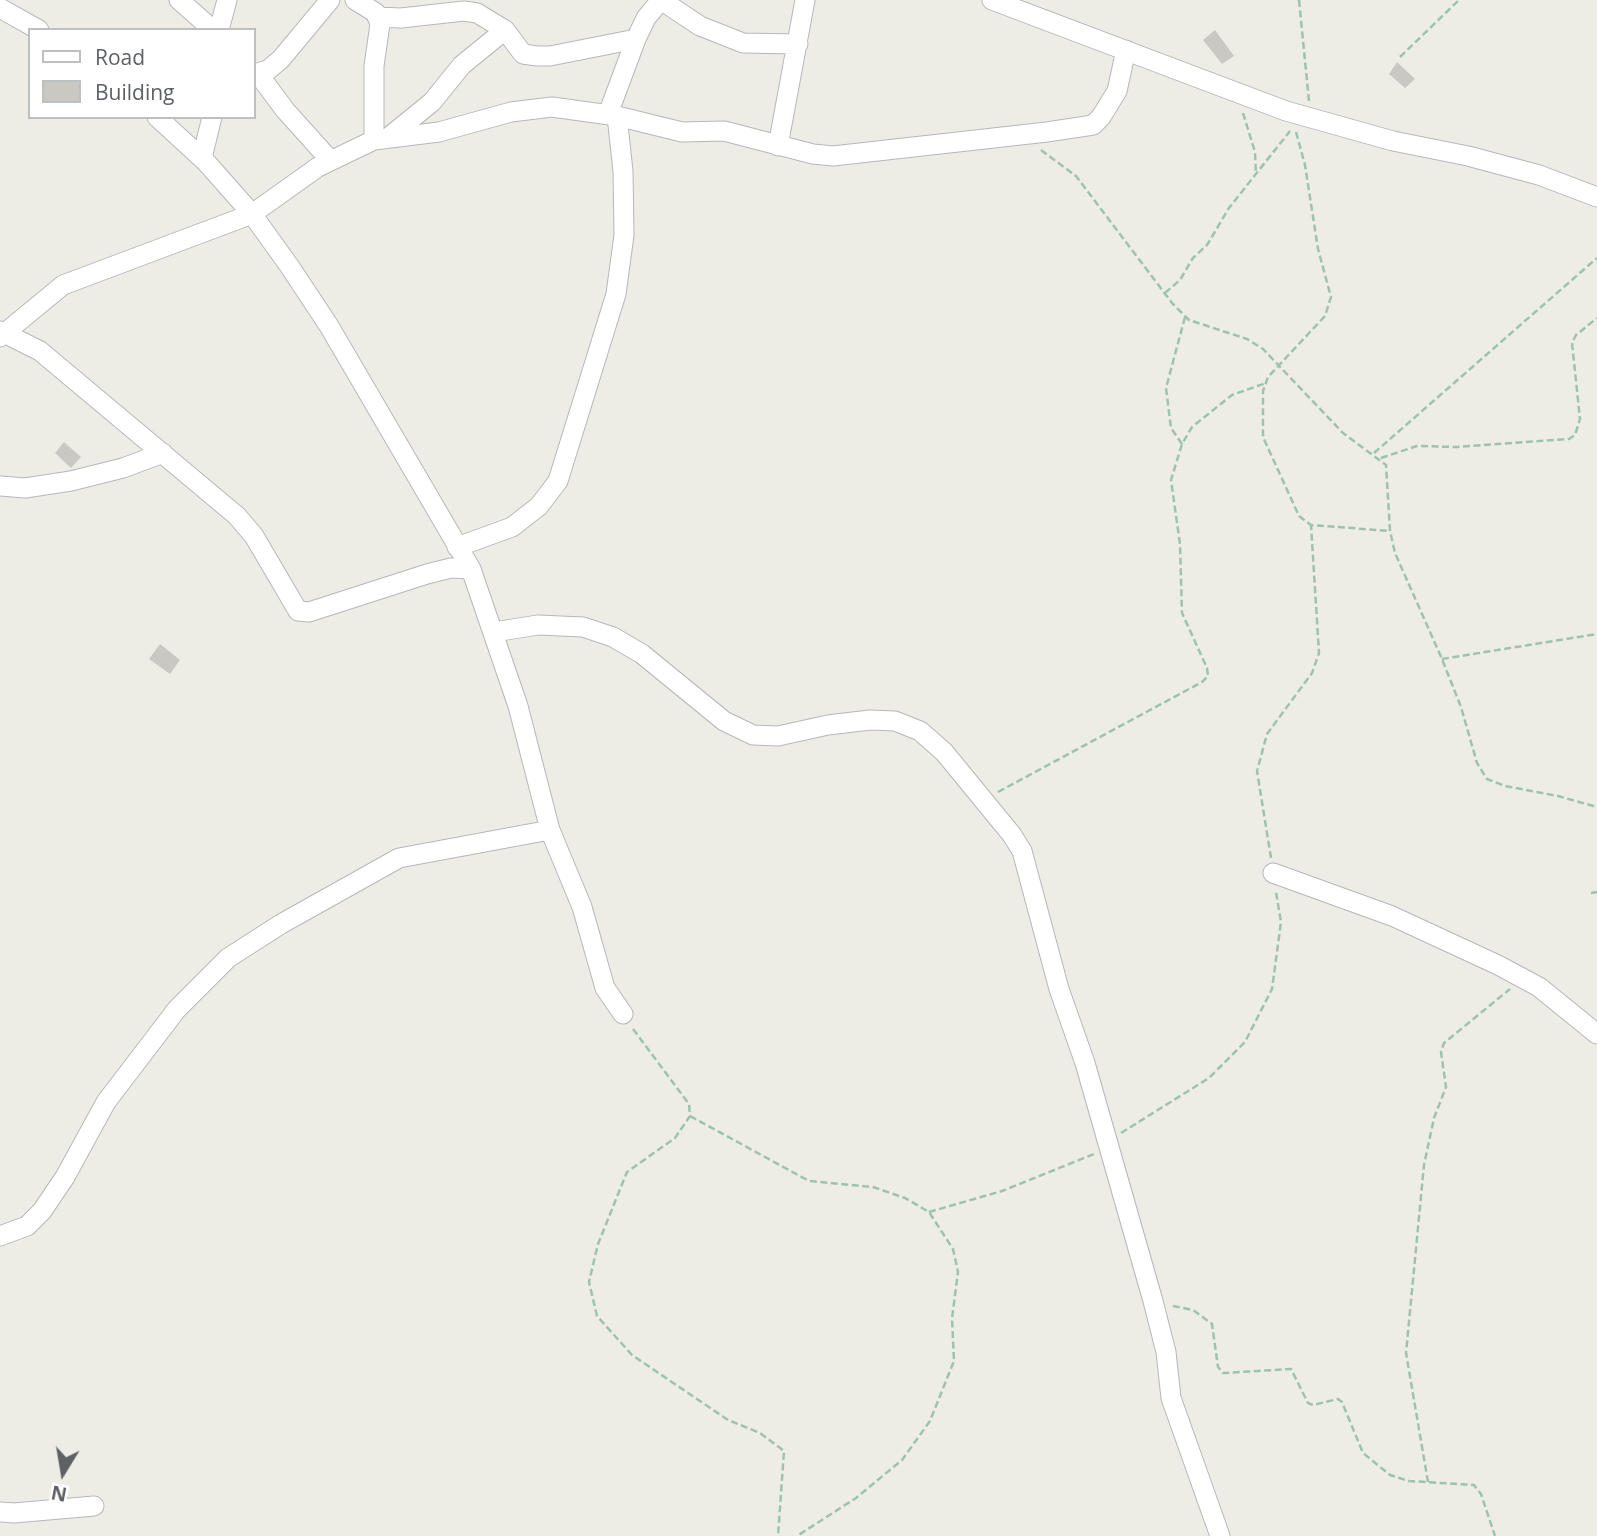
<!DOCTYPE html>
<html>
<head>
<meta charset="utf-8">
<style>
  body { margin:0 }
  #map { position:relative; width:1597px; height:1536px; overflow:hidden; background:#eeede5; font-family:"Open Sans",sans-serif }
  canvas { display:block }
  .legend { position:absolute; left:28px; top:28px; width:228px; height:91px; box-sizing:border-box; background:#fff; border:2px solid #bebfc1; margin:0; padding:9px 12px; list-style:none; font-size:21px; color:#5d6064 }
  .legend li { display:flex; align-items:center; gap:14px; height:35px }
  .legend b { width:35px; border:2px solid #bebfc1 }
  .north { position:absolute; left:28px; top:1438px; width:70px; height:70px; -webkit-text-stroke:5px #fff; paint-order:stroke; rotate:191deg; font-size:19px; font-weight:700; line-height:28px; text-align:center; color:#5d6064 }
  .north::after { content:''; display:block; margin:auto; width:24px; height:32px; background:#5d6064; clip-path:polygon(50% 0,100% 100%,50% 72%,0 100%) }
</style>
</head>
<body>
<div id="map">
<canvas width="1597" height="1536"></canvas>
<ul class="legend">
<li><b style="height:9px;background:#fff"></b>Road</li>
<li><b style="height:19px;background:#cac8c2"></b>Building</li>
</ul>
<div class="north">N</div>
</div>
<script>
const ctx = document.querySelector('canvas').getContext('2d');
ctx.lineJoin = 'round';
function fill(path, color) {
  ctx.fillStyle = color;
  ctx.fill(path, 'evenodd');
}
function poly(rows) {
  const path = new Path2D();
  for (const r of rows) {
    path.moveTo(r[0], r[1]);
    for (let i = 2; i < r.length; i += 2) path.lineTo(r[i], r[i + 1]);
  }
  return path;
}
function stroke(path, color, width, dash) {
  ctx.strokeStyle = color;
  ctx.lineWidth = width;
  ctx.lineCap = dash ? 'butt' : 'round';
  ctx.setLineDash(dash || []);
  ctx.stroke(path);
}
const building = poly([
  [1215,30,1234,56,1222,64,1203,40],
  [1397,62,1415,79,1405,88,1389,74],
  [64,442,81,457,71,468,55,453],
  [160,644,180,660,170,674,149,659]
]);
const path = poly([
  [1299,0,1309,101],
  [1400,57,1459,0],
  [1243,113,1255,152,1256,175],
  [1296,132,1305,165,1318,249,1331,297,1325,316,1268,377,1263,391,1263,437,1299,516,1311,525,1390,531],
  [1041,150,1076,176,1172,303,1189,320,1247,339,1263,349,1343,433,1386,465,1390,531,1395,553,1442,659,1461,707,1477,763,1487,779,1505,786,1558,796,1597,807],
  [1165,293,1180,280,1193,258,1207,245,1229,208,1290,131],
  [1182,444,1171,428,1166,388,1185,317],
  [1374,453,1597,258],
  [1381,458,1417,446,1457,447,1569,439,1575,435,1580,419,1572,343,1576,335,1597,318],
  [1442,659,1597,634],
  [998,792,1202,682,1208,676,1207,668,1182,613,1180,544,1171,480,1182,444,1192,427,1232,395,1266,383],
  [1271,858,1257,771,1267,734,1312,673,1319,653,1311,525],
  [1591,893,1597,892],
  [633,1029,689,1104,690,1116,675,1138,627,1172,598,1244,589,1282,597,1316,632,1355,728,1420,760,1433,784,1451,778,1536],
  [690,1116,809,1181,873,1187,905,1198,929,1212,953,1249,958,1272,952,1318,954,1361,930,1421,902,1460,856,1498,797,1536],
  [1121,1133,1209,1078,1245,1042,1272,989,1281,922,1276,892],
  [929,1212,1002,1191,1094,1154],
  [1173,1306,1193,1310,1212,1324,1218,1367,1223,1373,1291,1369,1308,1403,1313,1405,1338,1399,1342,1402,1363,1453,1390,1475,1409,1481,1474,1485,1481,1494,1495,1536],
  [1428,1482,1406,1353,1424,1165,1434,1118,1446,1087,1441,1052,1444,1043,1510,989]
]);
const minor = poly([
  [179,0,213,30],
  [355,0,376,13,380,24,374,66,374,140],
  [661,0,700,26,743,43,798,44],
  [992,0,1286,111,1393,141,1468,156,1539,175,1597,197],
  [0,8,39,30],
  [377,17,401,18,464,11,477,13,505,30,523,54,537,56,550,56,636,39],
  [219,30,227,0],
  [254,74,268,70,281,59,330,0],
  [259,75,285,110,330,160],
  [608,114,636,39,646,18,661,0],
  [157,117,206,162,252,214,290,267,329,326,471,569,518,706,550,830,582,907,605,988,623,1014],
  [389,137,432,102,462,65,505,30],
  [778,146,805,0],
  [202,158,212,117],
  [0,331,40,351,237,516,254,536,298,611,309,612,427,574,451,568,471,569],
  [0,337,63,285,252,214,318,167,374,140,439,132,511,112,552,107,617,116,682,132,724,131,813,154,833,156,1047,132,1093,125,1101,117,1117,91,1126,50],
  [0,486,25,488,71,481,123,468,163,453],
  [457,547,512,527,539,506,558,481,616,294,624,235,623,171,617,116],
  [494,632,538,625,583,627,613,637,642,654,724,721,753,735,778,736,828,725,870,720,895,721,920,731,944,752,1012,835,1022,851,1059,989,1085,1063,1153,1301,1166,1352,1171,1398,1220,1536],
  [1273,873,1392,916,1498,965,1539,987,1597,1034],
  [0,1236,27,1226,42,1211,65,1177,106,1102,177,1009,228,958,281,924,399,858,550,830],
  [0,1512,14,1513,94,1506]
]);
fill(building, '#cac8c2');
stroke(minor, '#b6b7bb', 21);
stroke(path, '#9ec3ac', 2.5, [7, 3.5]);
stroke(minor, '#fff', 19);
</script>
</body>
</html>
